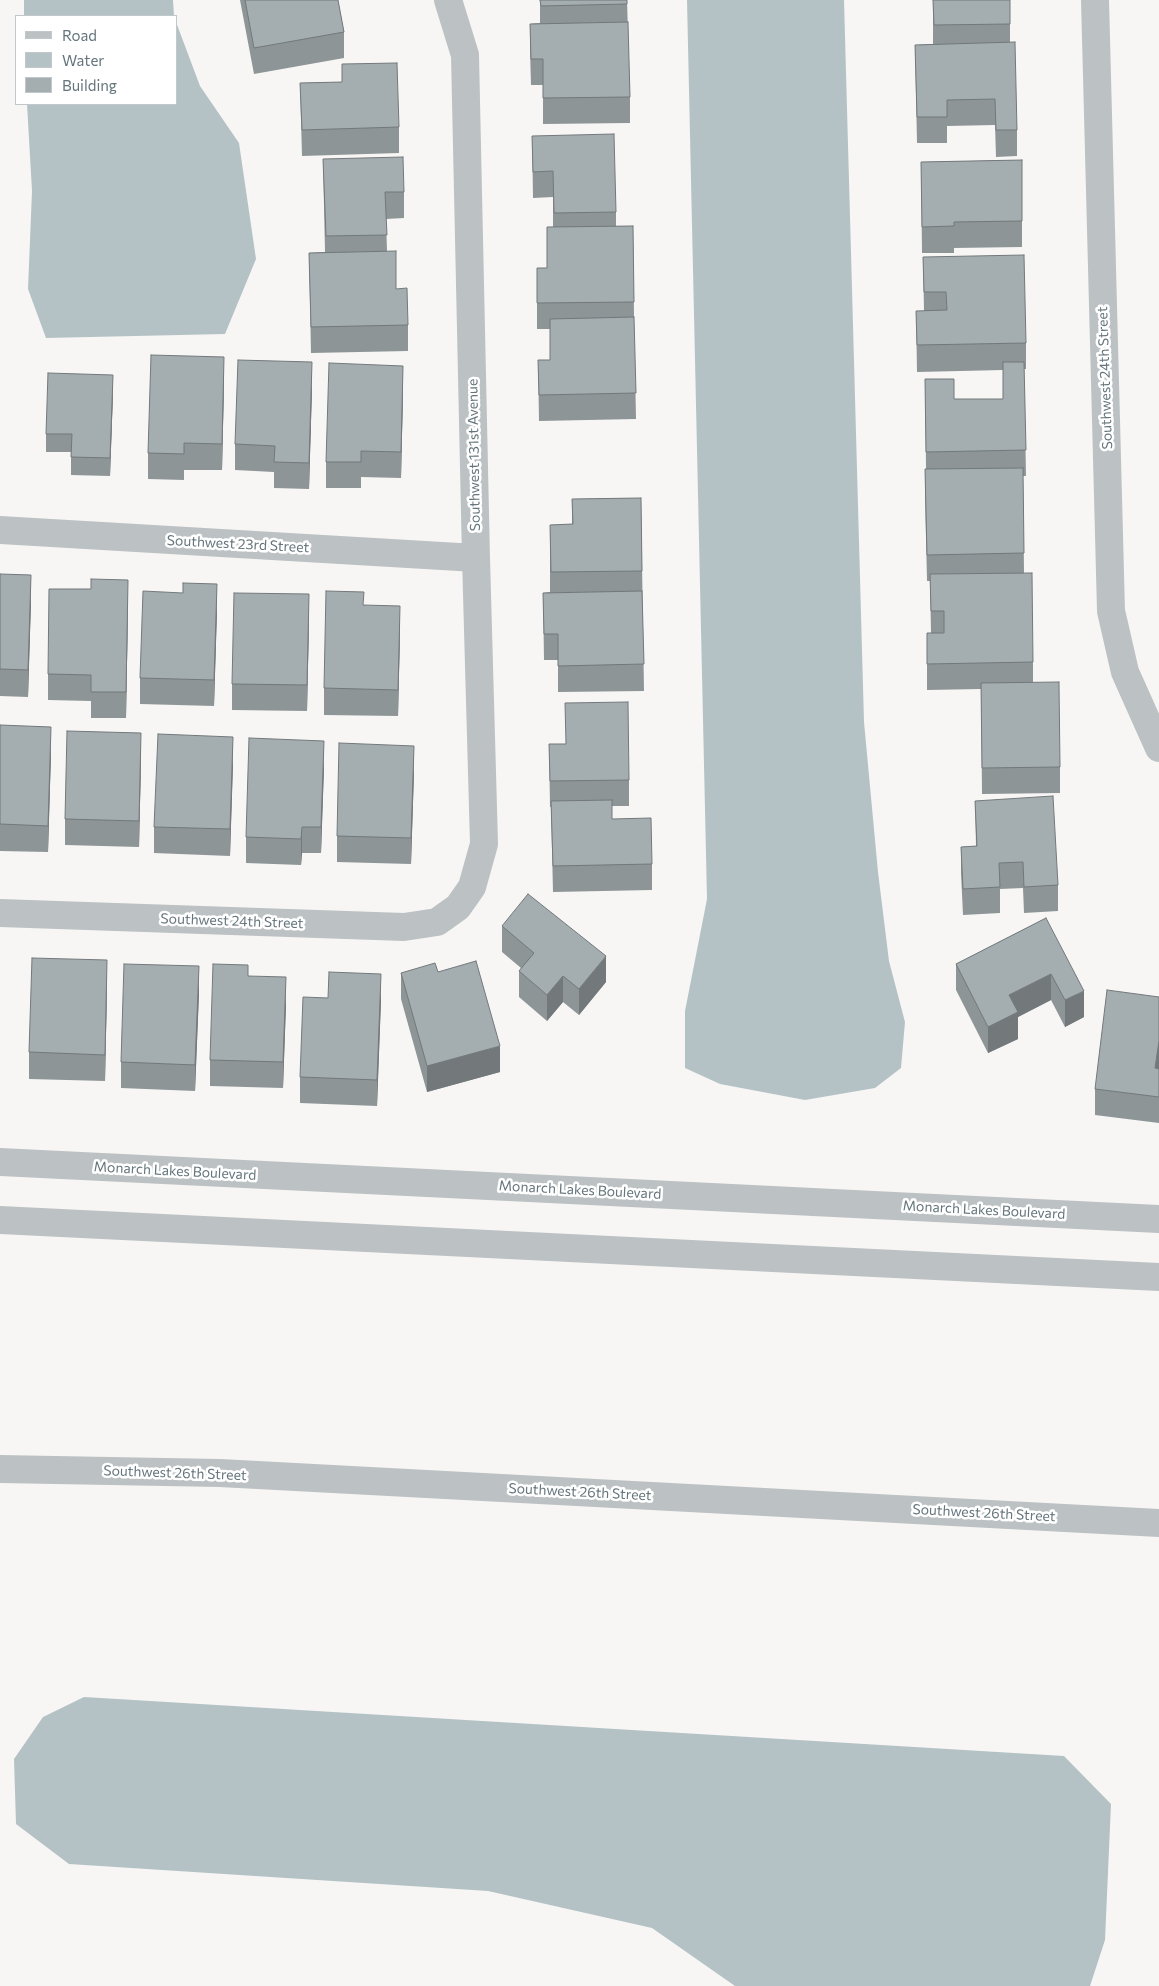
<!DOCTYPE html>
<html>
<head>
<meta charset="utf-8">
<style>
  body { margin:0 }
  #map { position:relative; width:1159px; height:1986px; overflow:hidden; background:#f7f6f4; font-family:Commissioner,sans-serif }
  canvas { display:block }
  .legend { position:absolute; left:15px; top:15px; width:162px; height:90px; box-sizing:border-box; background:#fff; border:1px solid #c1c8cb; margin:0; padding:6px 9px; list-style:none; font-size:15px; color:#65757c }
  .legend li { display:flex; align-items:center; gap:10px; height:25px }
  .legend b { width:25px; border:1px solid #c1c8cb }
</style>
</head>
<body>
<div id="map">
<canvas width="1159" height="1986"></canvas>
<ul class="legend">
<li><b style="height:6px;background:#bcc1c3"></b>Road</li>
<li><b style="height:14px;background:#b5c2c5"></b>Water</li>
<li><b style="height:14px;background:#a4adb0"></b>Building</li>
</ul>
</div>
<script>
const ctx = document.querySelector('canvas').getContext('2d');
ctx.lineJoin = 'round';
function fill(path, color) {
  ctx.fillStyle = color;
  ctx.fill(path, 'evenodd');
}
function poly(rows) {
  const path = new Path2D();
  for (const r of rows) {
    path.moveTo(r[0], r[1]);
    for (let i = 2; i < r.length; i += 2) path.lineTo(r[i], r[i + 1]);
  }
  return path;
}
function stroke(path, color, width, dash) {
  ctx.strokeStyle = color;
  ctx.lineWidth = width;
  ctx.lineCap = dash ? 'butt' : 'round';
  ctx.setLineDash(dash || []);
  ctx.stroke(path);
}
function label(font, color, halo, rows, align = 'center') {
  ctx.font = font + ' Commissioner,sans-serif';
  ctx.lineWidth = 5;
  ctx.setLineDash([]);
  ctx.textBaseline = 'middle';
  ctx.strokeStyle = halo;
  ctx.fillStyle = color;
  for (const [text, x, y, turn = 0] of rows) {
    ctx.save();
    ctx.translate(x, y);
    ctx.rotate((+turn || 0) * Math.PI / 180);
    ctx.textAlign = isNaN(turn) ? turn : align;
    if (halo) ctx.strokeText(text, 0, 0);
    ctx.fillText(text, 0, 0);
    ctx.restore();
  }
}
const water = poly([
  [24,0,173,0,174,16,24,16],
  [687,0,844,0,864,722,878,872,889,961,905,1022,901,1068,875,1088,805,1100,720,1084,685,1068,685,1011,707,899],
  [176,22,200,86,239,143,256,259,225,334,46,338,28,289,32,191,27,104,176,104],
  [84,1697,1064,1756,1111,1804,1105,1940,1090,1986,735,1986,652,1928,488,1891,69,1864,16,1824,14,1759,43,1717]
]);
const minor = poly([
  [1095,0,1111,611,1125,672,1159,748],
  [0,530,476,558],
  [0,913,404,927,437,922,458,907,472,887,484,844,476,558,465,55,448,0],
  [0,1469,220,1473,1159,1523]
]);
const tertiary = poly([
  [0,1162,1159,1219],
  [0,1220,1159,1277]
]);
const wall = poly([
  [240,0,338,0,344,32,344,58,254,74],
  [540,0,627,0,630,97,630,123,543,124,543,85,531,85,530,50,530,24,540,23],
  [933,0,1010,0,1010,42,1017,130,1017,156,996,157,995,125,947,126,947,143,917,143,915,45,933,44],
  [342,64,399,127,399,153,302,156,300,83,342,82],
  [532,136,616,212,616,226,633,226,634,317,636,419,539,421,538,360,550,360,550,329,537,329,537,268,547,268,553,227,553,197,533,198],
  [323,159,404,192,404,218,386,219,387,251,396,289,408,325,408,351,311,353,309,253,325,252],
  [1022,160,1022,247,954,248,954,253,922,253,921,162],
  [923,257,1026,343,1026,369,1024,369,1026,476,1023,476,1024,573,1033,662,1033,682,1060,767,1060,793,982,794,981,689,927,690,927,633,931,633,930,581,927,581,925,495,925,469,926,469,925,379,954,399,1003,399,1003,370,917,372,916,311,924,311],
  [224,383,222,470,184,470,184,480,148,479,148,453],
  [312,388,309,489,274,488,274,472,235,470,235,444],
  [403,392,401,478,361,477,361,488,326,488,326,462],
  [113,393,110,476,71,475,71,452,46,452,46,434],
  [641,498,644,691,558,692,558,660,544,660,543,593,550,592,550,525,572,524,572,499],
  [0,574,31,601,28,697,0,696],
  [364,605,400,632,398,716,324,715,324,688],
  [128,606,126,718,91,718,91,701,48,700,48,674],
  [217,610,214,706,140,704,140,678],
  [309,620,307,711,232,710,232,684],
  [0,725,51,753,48,852,0,851],
  [549,744,566,744,629,780,629,806,612,806,612,819,652,864,652,890,553,892,551,807,550,807],
  [141,760,139,847,65,845,65,819],
  [233,763,230,856,154,853,154,827],
  [324,767,321,853,302,853,301,865,246,863,246,837],
  [414,772,411,864,337,862,337,836],
  [975,801,1058,885,1058,911,1024,913,1023,888,1000,889,1000,913,963,915,961,873,961,847,976,846],
  [1046,918,1084,1017,1065,1027,1051,1000,1018,1017,1018,1039,988,1053,956,990,956,964],
  [502,926,606,982,579,1015,563,1002,547,1021,519,997,519,971,521,968,502,952],
  [438,972,500,1072,427,1092,401,999,401,973],
  [248,976,286,1004,283,1088,210,1086,210,1060],
  [107,987,105,1081,29,1079,29,1052],
  [199,993,195,1091,121,1088,121,1062],
  [1159,997,1159,1123,1095,1115,1095,1089],
  [328,998,381,1000,377,1106,300,1103,300,1077]
]);
const shadedWall = poly([
  [224,357,224,383,222,470,222,444],
  [312,362,312,388,309,489,309,463],
  [403,366,403,392,401,478,401,452],
  [113,375,113,393,110,476,110,458],
  [31,575,31,601,28,697,28,670],
  [128,580,128,606,126,718,126,692],
  [217,584,217,610,214,706,214,680],
  [309,594,309,620,307,711,307,685],
  [400,606,400,632,398,716,398,690],
  [51,727,51,753,48,852,48,826],
  [141,733,141,760,139,847,139,821],
  [233,737,233,763,230,856,230,829],
  [324,741,324,767,321,853,321,827],
  [414,746,414,772,411,864,411,838],
  [302,827,302,853,301,865,301,839],
  [606,956,606,982,579,1015,579,989],
  [107,960,107,987,105,1081,105,1055],
  [199,966,199,993,195,1091,195,1065],
  [381,974,381,1000,377,1106,377,1080],
  [1051,974,1051,1000,1018,1017,1018,1039,988,1053,988,1027,1009,995],
  [563,976,563,1002,547,1021,547,995],
  [286,977,286,1004,283,1088,283,1062],
  [1084,991,1084,1017,1065,1027,1065,1000],
  [1159,1041,1159,1067,1155,1094,1155,1068],
  [500,1046,500,1072,427,1092,427,1066]
]);
const building = poly([
  [245,0,338,0,344,32,254,48,245,0],
  [540,0,627,0,627,4,541,6,540,0],
  [933,0,1010,0,1010,24,934,25,933,0],
  [628,22,630,97,543,98,543,59,531,59,530,24,628,22],
  [1015,42,1017,130,996,130,995,99,947,100,947,117,917,117,915,45,1015,42],
  [397,63,399,127,302,130,300,83,342,82,342,64,397,63],
  [614,134,616,212,554,213,553,171,533,172,532,136,614,134],
  [403,157,404,192,385,192,387,235,326,236,323,159,403,157],
  [1022,160,1022,221,954,222,954,226,922,227,921,162,1022,160],
  [633,226,634,302,537,303,537,268,547,268,547,227,633,226],
  [396,251,396,289,407,288,408,325,311,327,309,253,396,251],
  [1024,255,1026,343,917,345,916,311,947,310,946,292,924,292,923,257,1024,255],
  [634,317,636,393,539,395,538,360,550,360,550,319,634,317],
  [151,355,224,357,222,444,184,443,184,454,148,453,151,355],
  [238,360,312,362,309,463,274,462,275,446,235,444,238,360],
  [1003,362,1024,362,1026,450,926,452,925,379,954,379,954,399,1003,399,1003,362],
  [329,363,403,366,401,452,361,451,361,462,326,462,329,363],
  [48,373,113,375,110,458,71,457,72,434,46,434,48,373],
  [1023,468,1024,553,927,555,925,469,1023,468],
  [641,498,642,571,551,572,550,525,573,524,572,499,641,498],
  [1032,573,1033,662,927,664,927,633,944,633,944,611,931,611,930,574,1032,573],
  [0,574,31,575,28,670,0,669,0,574],
  [91,579,128,580,126,692,91,692,91,675,48,674,49,589,91,589,91,579],
  [183,583,217,584,214,680,140,678,143,591,183,593,183,583],
  [326,591,364,592,363,605,400,606,398,690,324,688,326,591],
  [642,591,644,664,558,666,558,634,544,634,543,593,642,591],
  [234,593,309,594,307,685,232,684,234,593],
  [1059,682,1060,767,982,768,981,683,1059,682],
  [628,702,629,780,550,781,549,744,566,744,565,703,628,702],
  [0,725,51,727,48,826,0,824,0,725],
  [67,731,141,733,139,821,65,819,67,731],
  [158,734,233,737,230,829,154,827,158,734],
  [249,738,324,741,321,827,302,827,301,839,246,837,249,738],
  [339,743,414,746,411,838,337,836,339,743],
  [1053,796,1058,885,1024,887,1023,862,999,863,1000,887,963,889,961,847,977,846,975,801,1053,796],
  [612,800,612,819,651,818,652,864,553,866,551,801,612,800],
  [528,894,606,956,579,989,563,976,547,995,519,971,534,953,502,926,528,894],
  [1046,918,1084,991,1065,1000,1051,974,1009,995,1018,1012,988,1027,956,964,1046,918],
  [32,958,107,960,105,1055,29,1052,32,958],
  [476,961,500,1046,427,1066,401,973,435,963,438,972,476,961],
  [124,964,199,966,195,1065,121,1062,124,964],
  [213,964,248,965,248,976,286,977,283,1062,210,1060,213,964],
  [329,972,381,974,377,1080,300,1077,303,997,328,998,329,972],
  [1107,990,1159,997,1159,1041,1155,1068,1159,1069,1159,1097,1095,1089,1107,990]
]);
const streetNames = [
  ["Southwest 24th Street",1105,378,-92],
  ["Southwest 131st Avenue",474,455,-91],
  ["Southwest 23rd Street",238,544,3],
  ["Southwest 24th Street",232,921,2],
  ["Monarch Lakes Boulevard",175,1171,3],
  ["Monarch Lakes Boulevard",580,1190,3],
  ["Monarch Lakes Boulevard",984,1210,3],
  ["Southwest 26th Street",175,1473,2],
  ["Southwest 26th Street",580,1492,3],
  ["Southwest 26th Street",984,1513,3]
];
fill(water, '#b5c2c5');
stroke(minor, '#bcc1c3', 28);
stroke(tertiary, '#bcc1c3', 28);
fill(wall, '#8d9597');
fill(shadedWall, '#73797b');
fill(building, '#a4adb0');
stroke(building, '#73797b', 1);
label('14px', '#65757c', '#fff', streetNames);
</script>
</body>
</html>
